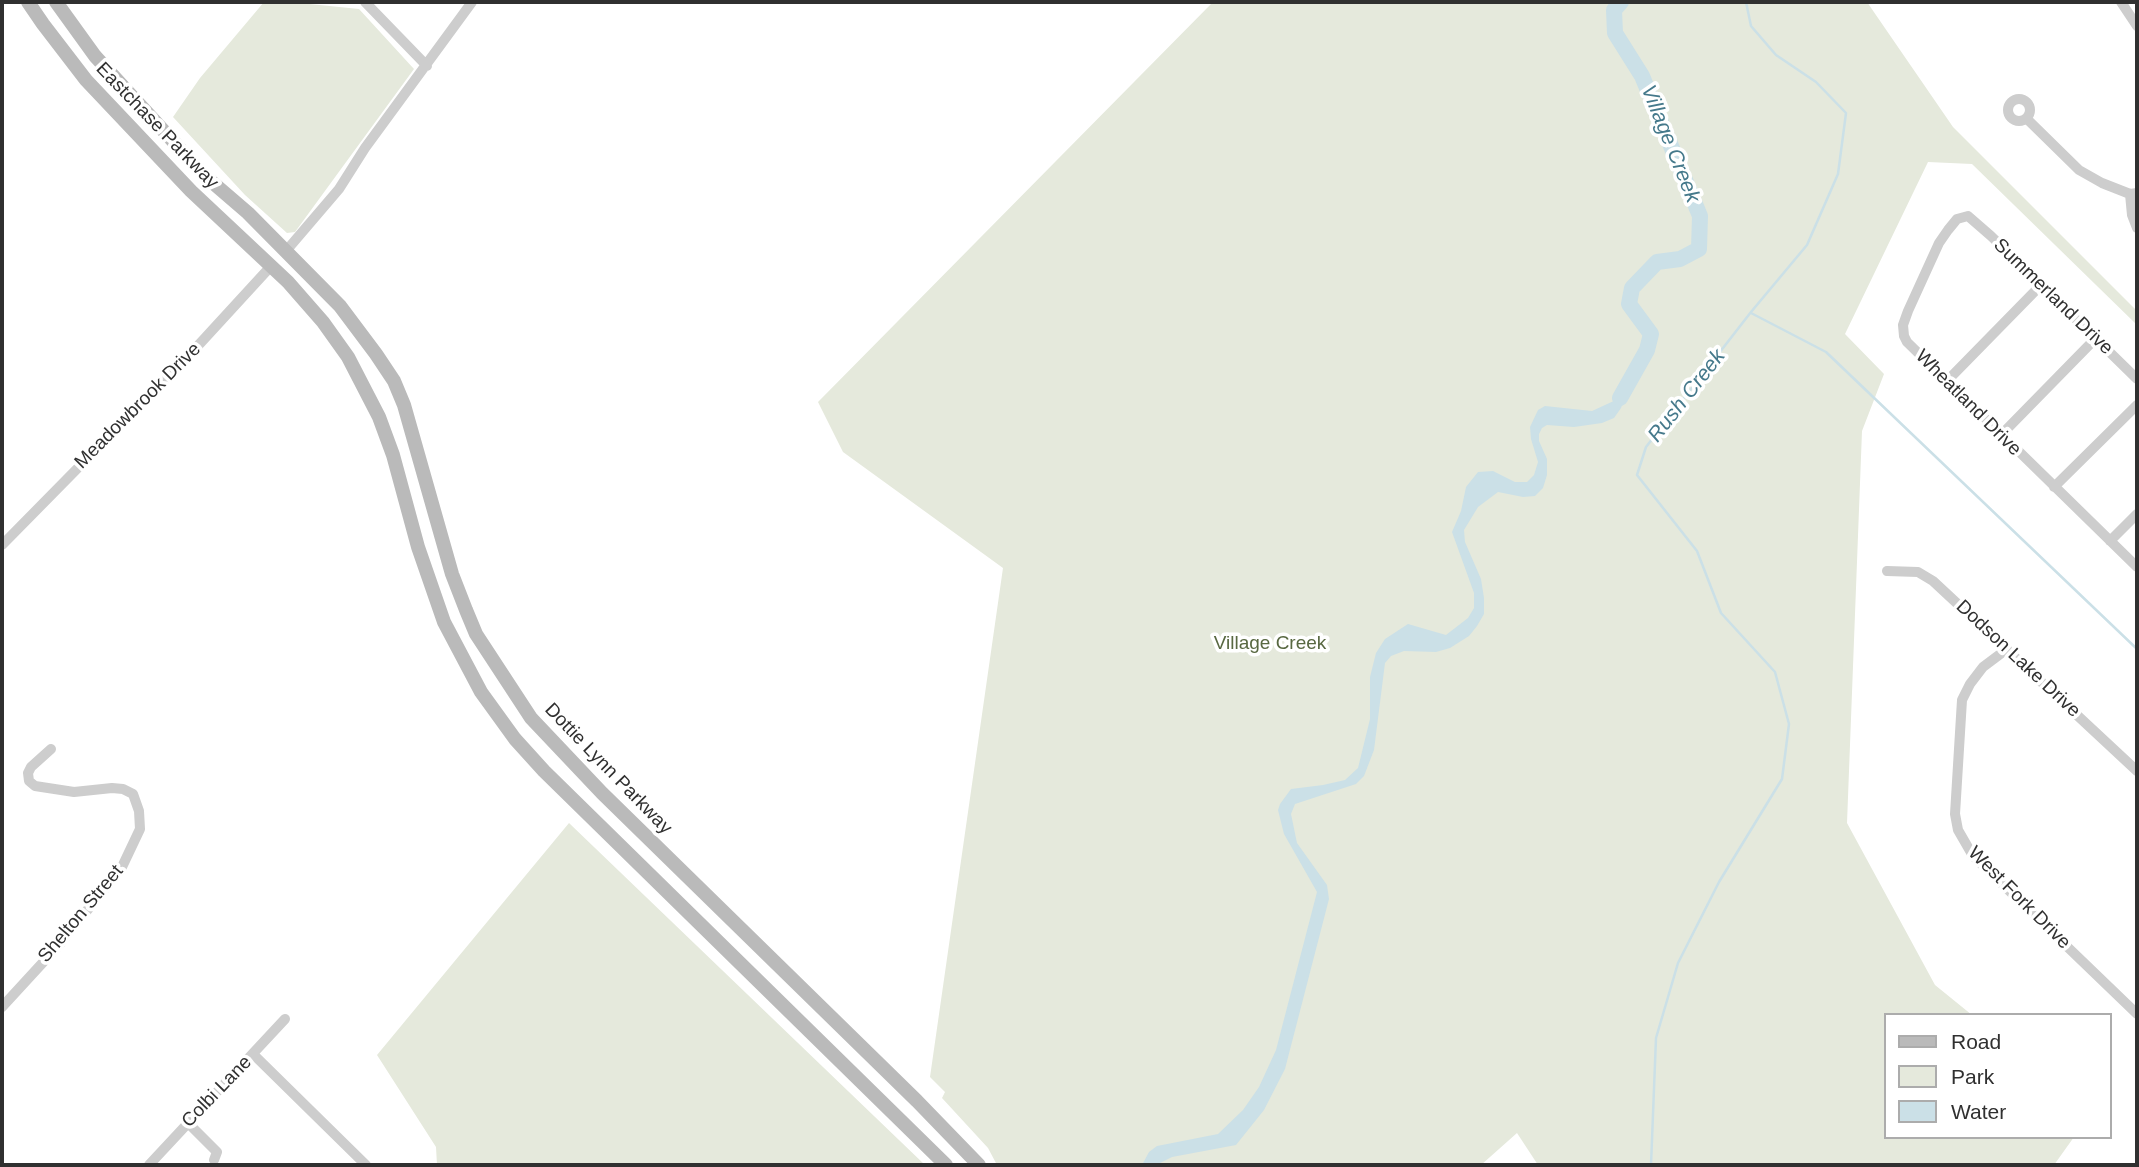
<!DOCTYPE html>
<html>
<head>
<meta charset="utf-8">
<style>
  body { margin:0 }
  #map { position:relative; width:2139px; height:1167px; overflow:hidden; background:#fff; font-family:Arial,sans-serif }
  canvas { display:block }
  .frame { position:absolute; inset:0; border:4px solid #303030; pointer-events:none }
  .legend { position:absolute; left:1884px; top:1013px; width:228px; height:126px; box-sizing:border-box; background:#fff; border:2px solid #acacac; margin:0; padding:9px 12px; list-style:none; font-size:21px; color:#303030 }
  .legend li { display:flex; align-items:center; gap:14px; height:35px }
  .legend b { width:35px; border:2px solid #acacac }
</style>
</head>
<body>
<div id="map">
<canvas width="2139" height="1167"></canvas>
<div class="frame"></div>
<ul class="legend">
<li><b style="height:9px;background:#bababa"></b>Road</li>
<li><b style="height:19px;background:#e5e9dc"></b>Park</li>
<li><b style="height:19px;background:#cbe0e7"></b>Water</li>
</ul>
</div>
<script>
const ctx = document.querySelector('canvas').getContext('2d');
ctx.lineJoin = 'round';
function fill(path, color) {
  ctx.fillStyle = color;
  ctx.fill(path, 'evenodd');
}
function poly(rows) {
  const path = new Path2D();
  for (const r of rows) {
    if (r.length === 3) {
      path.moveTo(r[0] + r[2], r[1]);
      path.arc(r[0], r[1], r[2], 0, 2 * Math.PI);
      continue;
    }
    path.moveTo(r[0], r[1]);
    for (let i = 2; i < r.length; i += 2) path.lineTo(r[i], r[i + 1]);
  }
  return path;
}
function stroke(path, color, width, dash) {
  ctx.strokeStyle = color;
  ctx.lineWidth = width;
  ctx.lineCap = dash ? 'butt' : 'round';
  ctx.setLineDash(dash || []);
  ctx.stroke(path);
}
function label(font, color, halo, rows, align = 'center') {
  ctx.font = font + ' Arial,sans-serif';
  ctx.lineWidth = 7;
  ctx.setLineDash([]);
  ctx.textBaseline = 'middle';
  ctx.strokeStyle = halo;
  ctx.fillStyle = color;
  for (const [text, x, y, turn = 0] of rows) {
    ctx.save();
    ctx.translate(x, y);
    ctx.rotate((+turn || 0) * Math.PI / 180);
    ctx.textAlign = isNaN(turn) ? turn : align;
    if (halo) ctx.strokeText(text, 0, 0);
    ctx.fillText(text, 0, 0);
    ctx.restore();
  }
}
const green = poly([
  [264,2,290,2,359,9,414,69,295,232,287,233,245,195,173,117,200,78],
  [1213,2,1867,2,1953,127,2137,311,2137,325,1972,164,1928,162,1845,334,1884,374,1862,431,1847,823,1935,985,1972,1015,1885,1015,1885,1137,2074,1137,2054,1165,1538,1165,1517,1133,1481,1165,997,1165,988,1148,942,1098,945,1092,930,1077,1003,568,843,452,818,402],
  [569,823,925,1165,437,1165,436,1147,377,1055]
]);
const water = poly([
  [1631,382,1621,408,1614,418,1602,423,1574,427,1547,425,1542,428,1539,434,1539,441,1547,459,1547,475,1543,488,1535,496,1523,497,1498,492,1478,507,1464,530,1465,542,1481,579,1484,598,1484,614,1477,626,1469,636,1450,648,1436,652,1404,651,1391,656,1385,663,1374,750,1364,776,1356,784,1295,804,1291,814,1297,843,1327,885,1329,899,1285,1069,1264,1110,1236,1145,1172,1157,1156,1165,1142,1165,1149,1152,1157,1146,1218,1134,1243,1110,1259,1087,1276,1050,1317,892,1284,834,1278,810,1280,804,1291,789,1323,785,1345,780,1358,768,1370,719,1370,677,1376,653,1385,639,1408,624,1446,635,1468,618,1474,608,1474,593,1452,532,1461,511,1466,487,1478,472,1493,471,1515,482,1527,482,1534,475,1538,462,1531,439,1530,427,1538,410,1545,406,1592,411,1618,399]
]);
const stream = poly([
  [1751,313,1826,352,2137,649],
  [1651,1165,1656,1038,1678,963,1719,882,1782,779,1789,724,1775,672,1721,613,1697,551,1637,475,1646,447,1751,312,1807,245,1838,174,1846,113,1816,82,1776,55,1751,26,1746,2]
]);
const river = poly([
  [1620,398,1647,350,1651,334,1629,304,1632,288,1657,262,1680,259,1699,249,1700,216,1642,76,1615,33,1614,10,1621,2]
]);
const minor = poly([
  [365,2,427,66],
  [2121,2,2137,26],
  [2019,110,11],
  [2027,119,2079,170,2102,183,2130,194,2137,193],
  [2130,194,2132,215,2137,228],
  [286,251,339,189,365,148,472,2],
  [2137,379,1991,236,1968,216,1957,219,1948,230,1939,243,1908,311,1903,325,1904,336,1907,342,2137,567],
  [1946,382,2041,285],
  [2001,435,2096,338],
  [2054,487,2137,405],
  [2110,541,2137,514],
  [2,545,194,350,272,265],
  [1887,571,1918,572,1933,581,2137,771],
  [2007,649,1983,667,1970,684,1962,700,1955,814,1958,830,1973,856,2137,1014],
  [2,1007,59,945,111,881,122,867,140,829,139,811,133,794,123,789,112,788,74,792,35,786,29,781,28,773,31,767,51,749],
  [253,1054,366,1165],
  [187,1122,217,1152,214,1160],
  [149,1165,285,1019]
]);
const secondary = poly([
  [28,2,43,24,86,80,191,191,288,282,323,322,348,357,379,417,393,455,418,547,444,622,481,692,515,739,544,771,946,1165],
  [56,2,95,56,205,176,248,213,340,306,376,354,394,381,404,405,452,574,466,610,476,634,531,718,602,793,917,1101,979,1165]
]);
const streetNames = [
  ["Eastchase Parkway",157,126,46],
  ["Summerland Drive",2053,297,44],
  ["Wheatland Drive",1968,403,45],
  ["Meadowbrook Drive",138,406,-45],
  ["Dodson Lake Drive",2018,659,43],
  ["Dottie Lynn Parkway",608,769,46],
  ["West Fork Drive",2019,898,45],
  ["Shelton Street",81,914,-50],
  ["Colbi Lane",217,1092,-46]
];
const parkNames = [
  ["Village Creek",1270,644]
];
const waterNames = [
  ["Village Creek",1670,144,68],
  ["Rush Creek",1687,396,-52]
];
fill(green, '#e5e9dc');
fill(water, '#cbe0e7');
stroke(stream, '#cbe0e7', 2.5);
stroke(river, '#cbe0e7', 16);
stroke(minor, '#cdcdcd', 10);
stroke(secondary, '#bababa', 14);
label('19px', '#303030', '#fff', streetNames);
label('19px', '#586841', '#fff', parkNames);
label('italic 21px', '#45798b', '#fff', waterNames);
</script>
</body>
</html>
